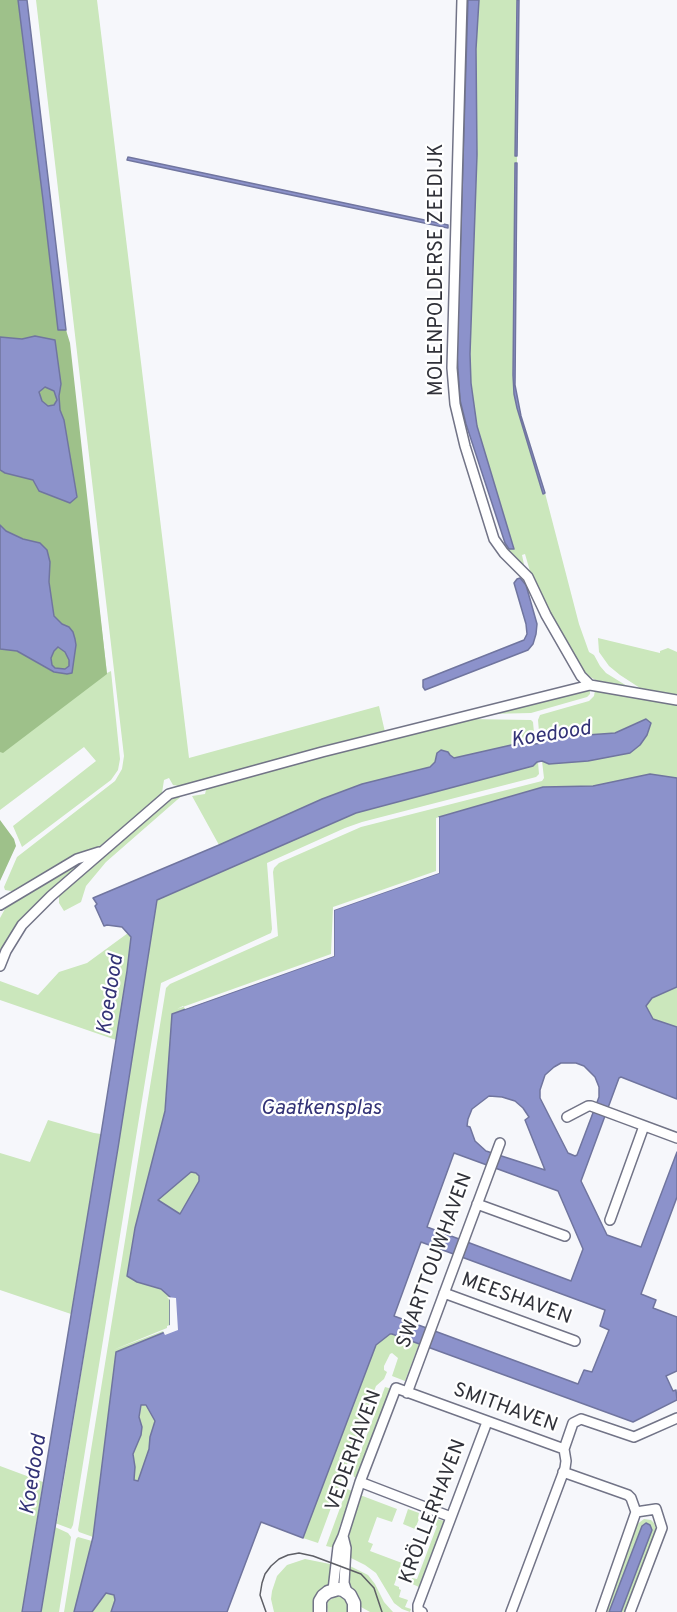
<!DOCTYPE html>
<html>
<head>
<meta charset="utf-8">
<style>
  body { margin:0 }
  canvas { display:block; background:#f6f7fb }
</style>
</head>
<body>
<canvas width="677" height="1612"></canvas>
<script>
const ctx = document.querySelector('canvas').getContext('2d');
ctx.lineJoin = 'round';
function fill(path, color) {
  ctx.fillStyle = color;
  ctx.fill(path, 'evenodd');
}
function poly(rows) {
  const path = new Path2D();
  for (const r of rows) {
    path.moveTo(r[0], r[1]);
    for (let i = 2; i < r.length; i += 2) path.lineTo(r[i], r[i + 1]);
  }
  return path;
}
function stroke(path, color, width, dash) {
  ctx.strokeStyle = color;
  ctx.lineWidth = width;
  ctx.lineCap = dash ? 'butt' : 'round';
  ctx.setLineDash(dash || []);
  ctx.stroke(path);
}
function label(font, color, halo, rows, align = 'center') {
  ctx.font = font + ' Overpass,sans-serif';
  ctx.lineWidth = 4.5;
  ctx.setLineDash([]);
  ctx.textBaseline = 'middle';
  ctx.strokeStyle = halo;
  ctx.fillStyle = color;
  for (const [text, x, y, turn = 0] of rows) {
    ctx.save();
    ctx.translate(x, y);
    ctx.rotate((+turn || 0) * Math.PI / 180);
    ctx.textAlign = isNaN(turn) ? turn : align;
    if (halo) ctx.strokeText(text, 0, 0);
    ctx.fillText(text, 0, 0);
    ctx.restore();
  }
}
const green = poly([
  [0,0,27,0,107,673,111,671,120,759,118,770,111,780,22,847,13,826,96,761,84,747,0,810],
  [36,0,97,0,189,758,379,706,385,732,179,786,173,785,169,778,164,780,162,793,102,845,82,854,17,891,11,891,5,890,4,887,17,857,115,781,122,769,124,756],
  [479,0,517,0,515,156,517,156,517,163,515,163,513,375,517,408,543,494,545,493,579,624,589,652,594,655,600,666,606,673,627,686,599,682,585,674,550,618,532,578,525,554,522,555,525,569,506,553,509,549,514,549,477,426,471,383,470,354,477,155,476,49],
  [598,638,660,653,660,651,668,648,677,652,677,696,640,688,620,675,609,666,599,652],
  [590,690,590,694,587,697,531,713,488,714],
  [595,690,673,703,677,705,677,778,650,774,593,786,543,787,439,873,334,956,185,1009,172,1014,165,1111,135,1228,128,1276,137,1282,161,1289,171,1297,170,1330,116,1352,93,1537,79,1532,78,1530,166,988,170,984,278,936,273,872,274,868,279,863,361,827,542,781,544,778,542,761,549,764,588,761,630,753,644,721,634,724,615,733,540,743,538,720,540,715,589,701,594,696],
  [468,719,531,720,533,722,535,743,529,741,454,758,450,755,437,753,435,762,430,767,362,784,322,799,219,845,192,796,205,794,207,786],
  [537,762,538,762,539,774,536,777,362,822,345,828,267,863,272,929,271,933,161,983,73,1525,71,1529,55,1523,57,1522,118,1148,157,900,356,813,533,766],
  [185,793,106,862,86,886,81,902,64,911,59,903,59,894,164,802],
  [87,860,20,924,9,937,0,955,0,918,6,907,77,862],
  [128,933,131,937,127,971,116,1040,0,1000,0,981,38,995,59,972,87,963],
  [677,987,677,1027,653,1019,646,1006,652,998],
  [48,1120,94,1133,101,1134,71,1314,0,1290,0,1153,30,1162],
  [191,1172,196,1173,199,1176,199,1181,180,1214,158,1200],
  [389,1334,392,1334,419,1344,405,1381,392,1376,398,1358,392,1353,390,1354,384,1366,384,1370,387,1372,384,1379,376,1386,318,1543,303,1538,376,1345],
  [385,1387,392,1389,358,1478,354,1477,353,1472],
  [141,1405,146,1406,155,1421,150,1437,149,1449,139,1481,134,1480,135,1467,133,1454,142,1427,139,1418],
  [0,1466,43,1482,22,1612,0,1612],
  [347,1489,353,1491,339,1528,335,1548,326,1546],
  [360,1495,397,1509,392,1522,377,1517,368,1542,373,1544,370,1551,402,1563,394,1585,399,1587,399,1589,401,1590,399,1597,408,1600,405,1607,411,1609,410,1612,402,1609,394,1603,376,1573,365,1565,351,1558,351,1554,348,1554,350,1527],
  [408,1509,419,1513,418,1518,419,1519,415,1529,403,1524],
  [434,1518,444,1521,419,1587,410,1583,412,1578,417,1579,437,1526,432,1523],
  [644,1519,651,1520,654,1523,656,1529,655,1535,627,1612,621,1612,652,1530,642,1526,609,1612,604,1612,636,1525],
  [55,1527,68,1533,71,1537,59,1612,41,1612],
  [78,1537,92,1541,74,1612,64,1612,76,1539],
  [305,1559,335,1565,332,1582,316,1612,274,1612,271,1599,272,1591,277,1576,287,1565],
  [348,1565,368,1575,375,1584,384,1602,393,1612,370,1612,361,1607,348,1584],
  [106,1593,114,1595,115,1600,111,1612,92,1612],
  [337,1596,344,1598,347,1601,348,1605,347,1612,328,1612,327,1607,328,1601]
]);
const forest = poly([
  [0,0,18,0,43,200,58,329,66,330,70,343,107,674,3,753,0,752,0,649,17,651,53,672,67,674,72,669,69,627,62,624,54,616,49,582,50,574,40,543,23,539,6,531,0,525,0,470,5,473,33,480,70,503,77,497,64,420,60,410,59,396,61,384,35,336,22,339,0,337],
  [45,386,54,390,57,400,55,405,48,406,42,401,39,393],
  [58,647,65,652,69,660,69,666,65,669,55,668,52,665,51,658,54,651],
  [0,820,14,839,16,846,0,881]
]);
const water = poly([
  [18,0,27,0,66,330,58,330,43,200,18,0],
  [468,0,479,0,476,49,477,155,470,354,471,383,477,426,514,549,509,549,505,543,466,424,460,400,457,354,468,0],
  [517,0,519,0,517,156,515,156,517,0],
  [128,157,448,225,448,228,267,190,127,160,128,157],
  [515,163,517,163,515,385,521,416,545,493,543,494,517,408,514,394,513,375,515,163],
  [35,336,55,340,61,384,59,396,60,410,64,420,77,497,70,503,39,491,33,480,5,473,0,470,0,337,22,339,35,336],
  [45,387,54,391,57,400,54,405,48,406,42,401,39,392,45,387],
  [0,525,6,531,23,539,40,543,47,550,50,562,49,582,54,616,62,624,69,627,73,632,75,639,76,645,72,673,67,674,54,672,17,651,0,649,0,525],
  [58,647,65,652,69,660,69,666,65,669,55,668,52,665,51,658,54,651,58,647],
  [520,578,526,585,537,624,536,634,533,644,528,650,425,690,423,687,423,680,524,640,527,634,526,624,514,583,517,579,520,578],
  [646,719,651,723,647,735,640,745,630,753,588,761,549,764,542,761,537,762,533,766,356,813,157,900,118,1148,41,1612,22,1612,101,1134,127,971,131,937,122,927,107,925,104,926,95,906,97,904,93,898,219,845,322,799,362,784,430,767,435,762,437,753,441,750,448,752,450,755,454,758,529,741,535,744,541,743,545,738,615,733,646,719],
  [650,774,677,778,677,987,652,998,646,1006,653,1019,677,1027,677,1099,621,1077,619,1078,581,1181,607,1235,641,1247,677,1152,677,1197,641,1294,656,1300,653,1308,677,1317,677,1371,666,1376,673,1391,676,1390,677,1400,633,1422,392,1334,390,1334,376,1345,303,1538,261,1522,227,1612,111,1612,115,1600,114,1595,106,1593,92,1612,74,1612,93,1537,116,1352,170,1330,170,1297,161,1289,137,1282,127,1276,135,1228,165,1111,172,1014,334,956,334,910,439,873,439,817,543,787,593,786,650,774],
  [561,1063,576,1063,584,1066,595,1077,599,1087,599,1097,577,1155,575,1156,568,1153,540,1098,540,1090,545,1075,554,1067,561,1063],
  [489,1096,502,1097,515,1101,523,1108,529,1117,525,1120,545,1170,486,1151,475,1141,470,1127,467,1126,468,1119,472,1109,489,1096],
  [454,1153,558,1191,583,1249,571,1281,427,1227,454,1153],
  [191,1172,196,1173,199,1176,199,1181,180,1214,158,1200,191,1172],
  [421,1242,605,1310,600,1326,609,1330,592,1372,584,1370,578,1384,394,1316,421,1242],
  [141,1405,146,1405,155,1421,150,1437,149,1449,138,1481,134,1480,135,1467,133,1454,141,1435,142,1427,139,1417,141,1405],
  [646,1523,650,1525,652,1530,621,1612,609,1612,642,1526,646,1523]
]);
const pier = poly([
  [439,817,439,873,334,910,334,956,185,1009,183,1006,177,1009,331,954,333,907,436,871,436,818],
  [167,1297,176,1298,178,1330,165,1335,163,1331,113,1350,167,1328,167,1326,170,1325,170,1300]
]);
const street = poly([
  [462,0,452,368,455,404,465,446,494,539,504,553,528,577,546,615,581,676,590,685],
  [0,905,77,859,99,852],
  [0,966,6,951,22,925,51,896,169,794,322,752,590,685,677,700],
  [567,1117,588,1106,591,1106,677,1138],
  [477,1204,565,1236],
  [610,1220,644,1126],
  [444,1293,575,1341],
  [407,1393,500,1143],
  [564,1449,573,1423,581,1419,634,1437,677,1418],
  [563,1472,628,1495,631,1498,636,1512],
  [360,1482,451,1517],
  [343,1536,346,1548,344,1583,347,1592],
  [333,1590,338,1547,343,1536,360,1482,396,1388,564,1449,566,1461,565,1468,511,1612],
  [422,1612,418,1610,418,1605,487,1422],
  [601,1612,636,1512,656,1509,662,1528,630,1612]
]);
const secondary = poly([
  [320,1612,320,1601,323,1596,328,1592,338,1589,343,1590,350,1595,354,1603,354,1612]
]);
const tram = poly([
  [266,1612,260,1595,262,1583,265,1574,271,1566,279,1559,288,1555,299,1553,313,1556,361,1574,374,1588,382,1612]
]);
const streetNames = [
  ["MOLENPOLDERSE ZEEDIJK",438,270,-90],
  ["SWARTTOUWHAVEN",436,1261,-70],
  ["MEESHAVEN",516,1300,20],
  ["SMITHAVEN",505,1409,20],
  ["VEDERHAVEN",355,1451,-70],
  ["KRÖLLERHAVEN",434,1512,-69]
];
const waterNames = [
  ["Koedood",551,736,-9],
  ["Koedood",112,995,-81],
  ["Gaatkensplas",321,1110],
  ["Koedood",35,1475,-81]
];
fill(green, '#cbe7bc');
fill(forest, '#9ec18a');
fill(water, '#8c92cb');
stroke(water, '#70759f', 1.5);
fill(pier, '#f6f7fb');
stroke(street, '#727487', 12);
stroke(secondary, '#727487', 15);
stroke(street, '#fff', 9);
stroke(secondary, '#fff', 12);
stroke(tram, '#5e5f66', 1.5);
label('20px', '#303139', '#fff', streetNames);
label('italic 21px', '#323276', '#fff', waterNames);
</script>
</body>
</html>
